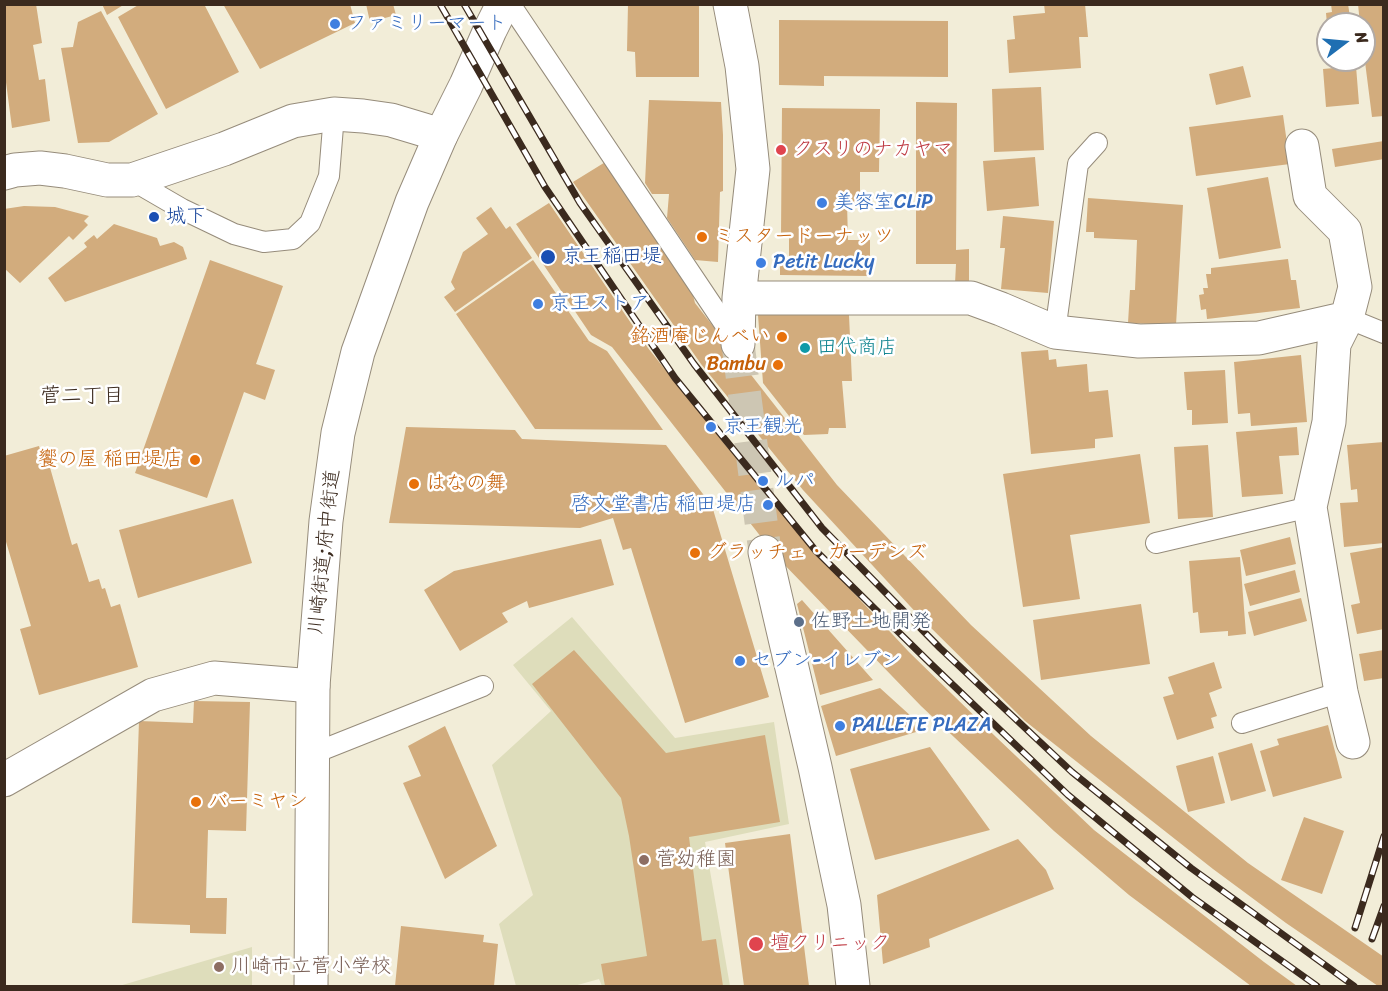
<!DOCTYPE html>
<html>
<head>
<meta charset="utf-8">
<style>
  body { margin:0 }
  #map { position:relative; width:1388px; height:991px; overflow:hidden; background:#f2edd8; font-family:Sriracha,sans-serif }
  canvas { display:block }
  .frame { position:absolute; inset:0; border:6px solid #3b2a1e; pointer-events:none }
  .north { position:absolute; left:1316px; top:12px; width:60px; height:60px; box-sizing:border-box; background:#fff; border:2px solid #b1aaa5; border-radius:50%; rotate:74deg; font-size:16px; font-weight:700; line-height:24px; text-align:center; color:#3b2a1e }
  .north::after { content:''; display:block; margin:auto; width:21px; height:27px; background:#1f6fb2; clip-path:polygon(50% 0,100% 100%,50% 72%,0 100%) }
</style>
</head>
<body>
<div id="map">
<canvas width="1388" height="991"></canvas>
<div class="frame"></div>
<div class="north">N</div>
</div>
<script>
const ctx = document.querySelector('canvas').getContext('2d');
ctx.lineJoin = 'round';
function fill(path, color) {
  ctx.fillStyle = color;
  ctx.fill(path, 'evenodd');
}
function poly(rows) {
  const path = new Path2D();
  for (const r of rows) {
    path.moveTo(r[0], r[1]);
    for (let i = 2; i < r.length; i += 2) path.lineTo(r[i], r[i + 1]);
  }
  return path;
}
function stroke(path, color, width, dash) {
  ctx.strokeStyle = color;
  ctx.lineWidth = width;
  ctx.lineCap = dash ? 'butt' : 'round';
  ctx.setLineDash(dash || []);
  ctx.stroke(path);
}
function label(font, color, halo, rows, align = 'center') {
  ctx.font = font + ' Sriracha,"Klee One",sans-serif';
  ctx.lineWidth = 5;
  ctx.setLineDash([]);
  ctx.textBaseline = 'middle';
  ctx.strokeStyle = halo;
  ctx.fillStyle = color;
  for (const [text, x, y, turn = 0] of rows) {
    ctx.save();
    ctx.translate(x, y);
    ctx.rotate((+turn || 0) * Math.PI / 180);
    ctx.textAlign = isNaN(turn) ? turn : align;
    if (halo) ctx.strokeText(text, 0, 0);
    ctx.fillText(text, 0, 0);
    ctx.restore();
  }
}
const built = poly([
  [572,617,675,738,774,722,789,824,705,842,730,986,602,986,599,979,574,986,516,986,499,924,533,895,492,765,551,711,513,665],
  [252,947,252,986,119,986]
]);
const building = poly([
  [4,4,36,4,42,43,33,45,39,80,45,79,50,121,12,128,4,67],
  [102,4,125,4,107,15],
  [140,4,204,4,239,72,166,109,118,17],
  [223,4,350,4,355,23,260,69],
  [366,4,393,4,396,15,370,22],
  [628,4,699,4,699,77,636,77,635,52,627,51],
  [1044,4,1085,4,1088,37,1079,37,1081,68,1009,73,1007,40,1015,39,1013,16,1045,13],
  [1331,4,1348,4,1351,24,1327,24,1326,13,1332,12],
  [1358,4,1384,4,1384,116,1372,117,1364,54,1364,24,1360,24],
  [101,11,158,114,109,142,78,143,61,48,73,47,78,22],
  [779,20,948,21,948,77,824,76,824,86,779,85],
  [1322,39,1328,39,1328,60,1324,60],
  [1243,66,1251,97,1216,105,1209,74],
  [1356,66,1359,104,1326,107,1323,69],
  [1041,87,1044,150,994,152,992,89],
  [649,100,721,102,723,135,723,191,720,192,718,262,695,260,667,218,669,194,652,194,645,183],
  [916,102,957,103,956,250,969,249,969,284,955,284,956,264,916,264],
  [782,108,880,109,879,172,860,172,860,204,847,203,848,240,870,240,870,276,780,275,780,259,789,259,789,236,781,235],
  [1283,115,1290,164,1196,176,1189,127],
  [1384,141,1384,159,1335,167,1332,149],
  [1035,157,1039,206,987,211,983,161],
  [607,161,691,287,695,303,837,485,971,625,1091,736,1248,863,1384,957,1384,986,1378,986,1286,923,1213,869,1025,721,921,618,803,490,701,364,573,182],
  [1268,177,1281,248,1219,259,1207,188],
  [1088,198,1183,205,1176,325,1128,323,1130,290,1135,290,1137,240,1094,238,1094,232,1086,232],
  [549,203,648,348,726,446,834,572,909,652,996,737,1094,830,1264,962,1297,986,1251,986,1129,895,1054,831,921,706,776,556,612,347,591,335,516,224],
  [24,206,55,207,89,216,84,221,88,225,73,240,69,236,20,283,4,268,4,209],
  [491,207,506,229,510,226,532,258,455,312,444,297,455,289,451,282,463,252,488,234,476,218],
  [1003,216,1054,221,1048,293,1001,289,1005,248,1000,248],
  [114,224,157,238,160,246,174,242,183,247,187,259,65,302,48,278,87,247,84,243,94,235,97,239],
  [1288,259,1291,280,1296,280,1300,308,1207,319,1206,309,1201,310,1199,295,1204,294,1203,288,1208,288,1206,274,1211,274,1211,268],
  [210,260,283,286,256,364,275,370,265,400,244,392,207,498,135,473],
  [533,260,589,341,607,351,663,430,535,429,456,314],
  [758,315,849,315,852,381,842,381,846,428,829,428,828,434,804,435,763,383],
  [1048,350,1049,360,1056,359,1057,367,1087,364,1089,392,1108,390,1113,437,1095,439,1095,448,1031,454,1021,352],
  [1301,355,1307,422,1251,426,1250,413,1238,414,1234,362],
  [1225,370,1228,423,1192,425,1192,410,1187,410,1184,372],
  [406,427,515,430,522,439,666,445,712,506,769,697,685,723,631,548,623,550,613,518,580,528,389,523],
  [1297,427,1299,455,1279,456,1283,494,1242,497,1236,432],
  [1384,442,1384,543,1344,547,1340,503,1358,502,1357,489,1351,490,1347,445],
  [1208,445,1213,517,1178,519,1174,447],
  [39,446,42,458,47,457,72,545,77,543,89,582,99,579,102,589,105,588,111,607,120,604,138,667,39,695,20,629,31,626,4,535,4,456],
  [1140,454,1150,523,1070,535,1080,599,1023,607,1003,474],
  [233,499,252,563,138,598,119,530],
  [1290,537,1296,564,1246,576,1240,550],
  [601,539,614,585,529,608,527,601,502,613,508,622,460,651,424,590,454,571],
  [1384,547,1384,629,1357,634,1351,605,1360,603,1350,553],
  [1240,557,1246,634,1228,636,1228,631,1200,633,1198,612,1193,613,1189,561],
  [1295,570,1300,592,1250,606,1244,584],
  [1301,598,1307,621,1254,636,1248,612],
  [802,600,873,680,820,695,797,604],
  [1141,604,1150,664,1041,680,1033,620],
  [574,650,666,753,765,735,780,822,689,837,702,941,716,939,723,986,605,986,601,964,647,956,629,836,621,798,532,684],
  [1384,650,1384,678,1364,681,1359,654],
  [1214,662,1222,688,1209,693,1217,716,1211,718,1214,728,1177,740,1163,697,1174,694,1168,677],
  [880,688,912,717,916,732,836,756,821,706],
  [194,701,250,702,246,831,208,830,206,898,227,898,226,934,190,933,190,925,132,923,139,721,193,723],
  [1328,725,1342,778,1273,797,1260,751,1279,745,1277,739],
  [445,726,497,846,445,879,403,783,421,776,408,746],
  [1252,743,1266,791,1231,801,1218,753],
  [930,747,990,830,875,860,850,769],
  [1213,756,1225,803,1188,812,1176,766],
  [1304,817,1344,831,1322,894,1281,880],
  [790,834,809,986,744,986,725,843],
  [1018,839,1046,870,1054,889,929,939,930,947,883,964,877,895],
  [401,926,484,935,483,942,498,944,494,986,395,986]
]);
const streetTunnel = poly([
  [738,344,765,552]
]);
const lane = poly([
  [510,4,736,341],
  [132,180,182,209,234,234,264,242,293,239,310,223,329,176,334,114],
  [1347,318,1384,333],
  [1055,332,1078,164,1097,143],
  [1156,543,1310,507],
  [1242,723,1341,692],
  [312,754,483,686]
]);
const street = poly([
  [730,4,742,66,753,169,739,298,738,344],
  [1302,146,1310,196,1345,231,1355,287,1347,318,1334,344,1329,422,1310,507,1341,692,1353,742],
  [739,298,971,298,1001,309,1055,332,1139,341,1259,338,1347,318],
  [765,552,815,767,844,905,853,986],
  [4,780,153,695,214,678,313,686]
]);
const secondary = poly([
  [4,173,15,170,40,168,65,171,107,180,132,180,224,149,293,121,334,114,363,116,391,120,441,135]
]);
const primary = poly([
  [311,986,313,686,326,521,338,433,358,352,412,202,441,135,466,85,490,30,503,4]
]);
const rail = poly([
  [440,4,545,187,675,378,816,551,930,663,1068,795,1192,897,1317,986],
  [464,4,580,203,694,364,822,528,940,648,1072,772,1191,868,1354,986],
  [1355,928,1384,836],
  [1372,939,1384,906]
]);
const markers = [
  [335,24,6,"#3f7fe0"],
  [781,150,6,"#e0444e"],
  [822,203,6,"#3f7fe0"],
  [154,217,6,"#1a4fb4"],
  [702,237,6,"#e8710a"],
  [548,257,8,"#1a4fb4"],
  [761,263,6,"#3f7fe0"],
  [538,304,6,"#3f7fe0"],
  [782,337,6,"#e8710a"],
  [805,348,6,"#0f9aa8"],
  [778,365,6,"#e8710a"],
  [711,427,6,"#3f7fe0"],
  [195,460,6,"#e8710a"],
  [763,481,6,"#3f7fe0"],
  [414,484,6,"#e8710a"],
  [768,505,6,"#3f7fe0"],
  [695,553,6,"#e8710a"],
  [799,622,6,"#5c6f8a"],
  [740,661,6,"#3f7fe0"],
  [840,726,6,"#3f7fe0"],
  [196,802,6,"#e8710a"],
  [644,860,6,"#8d6e63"],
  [756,944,8,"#e0444e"],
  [219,967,6,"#8d6e63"]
];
const shopNames = [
  ["ファミリーマート",347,24],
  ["美容室CLiP",834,203],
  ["Petit Lucky",773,263],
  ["京王ストア",550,304],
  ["京王観光",723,427],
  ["ルパ",775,481],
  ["啓文堂書店 稲田堤店",756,505,"right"],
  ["セブン-イレブン",752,661],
  ["PALLETE PLAZA",852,726]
];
const healthNames = [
  ["クスリのナカヤマ",793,150],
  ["壇クリニック",770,944]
];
const transitNames = [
  ["城下",166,217],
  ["京王稲田堤",562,257]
];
const foodNames = [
  ["ミスタードーナッツ",714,237],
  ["銘酒庵じんべい",770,337,"right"],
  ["Bambu",766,365,"right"],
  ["饗の屋 稲田堤店",183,460,"right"],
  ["はなの舞",426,484],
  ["グラッチェ・ガーデンズ",707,553],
  ["バーミヤン",208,802]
];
const cultureNames = [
  ["田代商店",817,348]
];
const streetNames = [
  ["川崎街道;府中街道",325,552,-84]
];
const serviceNames = [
  ["佐野土地開発",811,622]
];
const educationNames = [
  ["菅幼稚園",656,860],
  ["川崎市立菅小学校",231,967]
];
const neighbourhoodNames = [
  ["菅二丁目",82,397]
];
fill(built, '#deddbb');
fill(building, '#d2ac7d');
stroke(streetTunnel, '#cdc6b3', 33, [33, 16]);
stroke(lane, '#968c7b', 22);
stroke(street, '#968c7b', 35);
stroke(secondary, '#968c7b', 35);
stroke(primary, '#968c7b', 35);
stroke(lane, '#fff', 20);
stroke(street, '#fff', 33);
stroke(secondary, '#fff', 33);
stroke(primary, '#fff', 33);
stroke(rail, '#3b2a1e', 7);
stroke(rail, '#fff', 4.5, [14]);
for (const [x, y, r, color] of markers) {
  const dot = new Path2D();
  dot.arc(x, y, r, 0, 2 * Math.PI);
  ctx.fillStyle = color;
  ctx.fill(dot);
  stroke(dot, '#fff', 2);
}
label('20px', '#366cbe', '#fff', shopNames, 'left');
label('20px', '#be3a42', '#fff', healthNames, 'left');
label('20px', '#164399', '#fff', transitNames, 'left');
label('20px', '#c56008', '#fff', foodNames, 'left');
label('20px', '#0d838f', '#fff', cultureNames, 'left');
label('20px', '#3b2a1e', '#fff', streetNames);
label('20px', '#4e5e75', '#fff', serviceNames, 'left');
label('20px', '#785e54', '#fff', educationNames, 'left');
label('21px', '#3b2a1e', '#fff', neighbourhoodNames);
</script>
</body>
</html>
